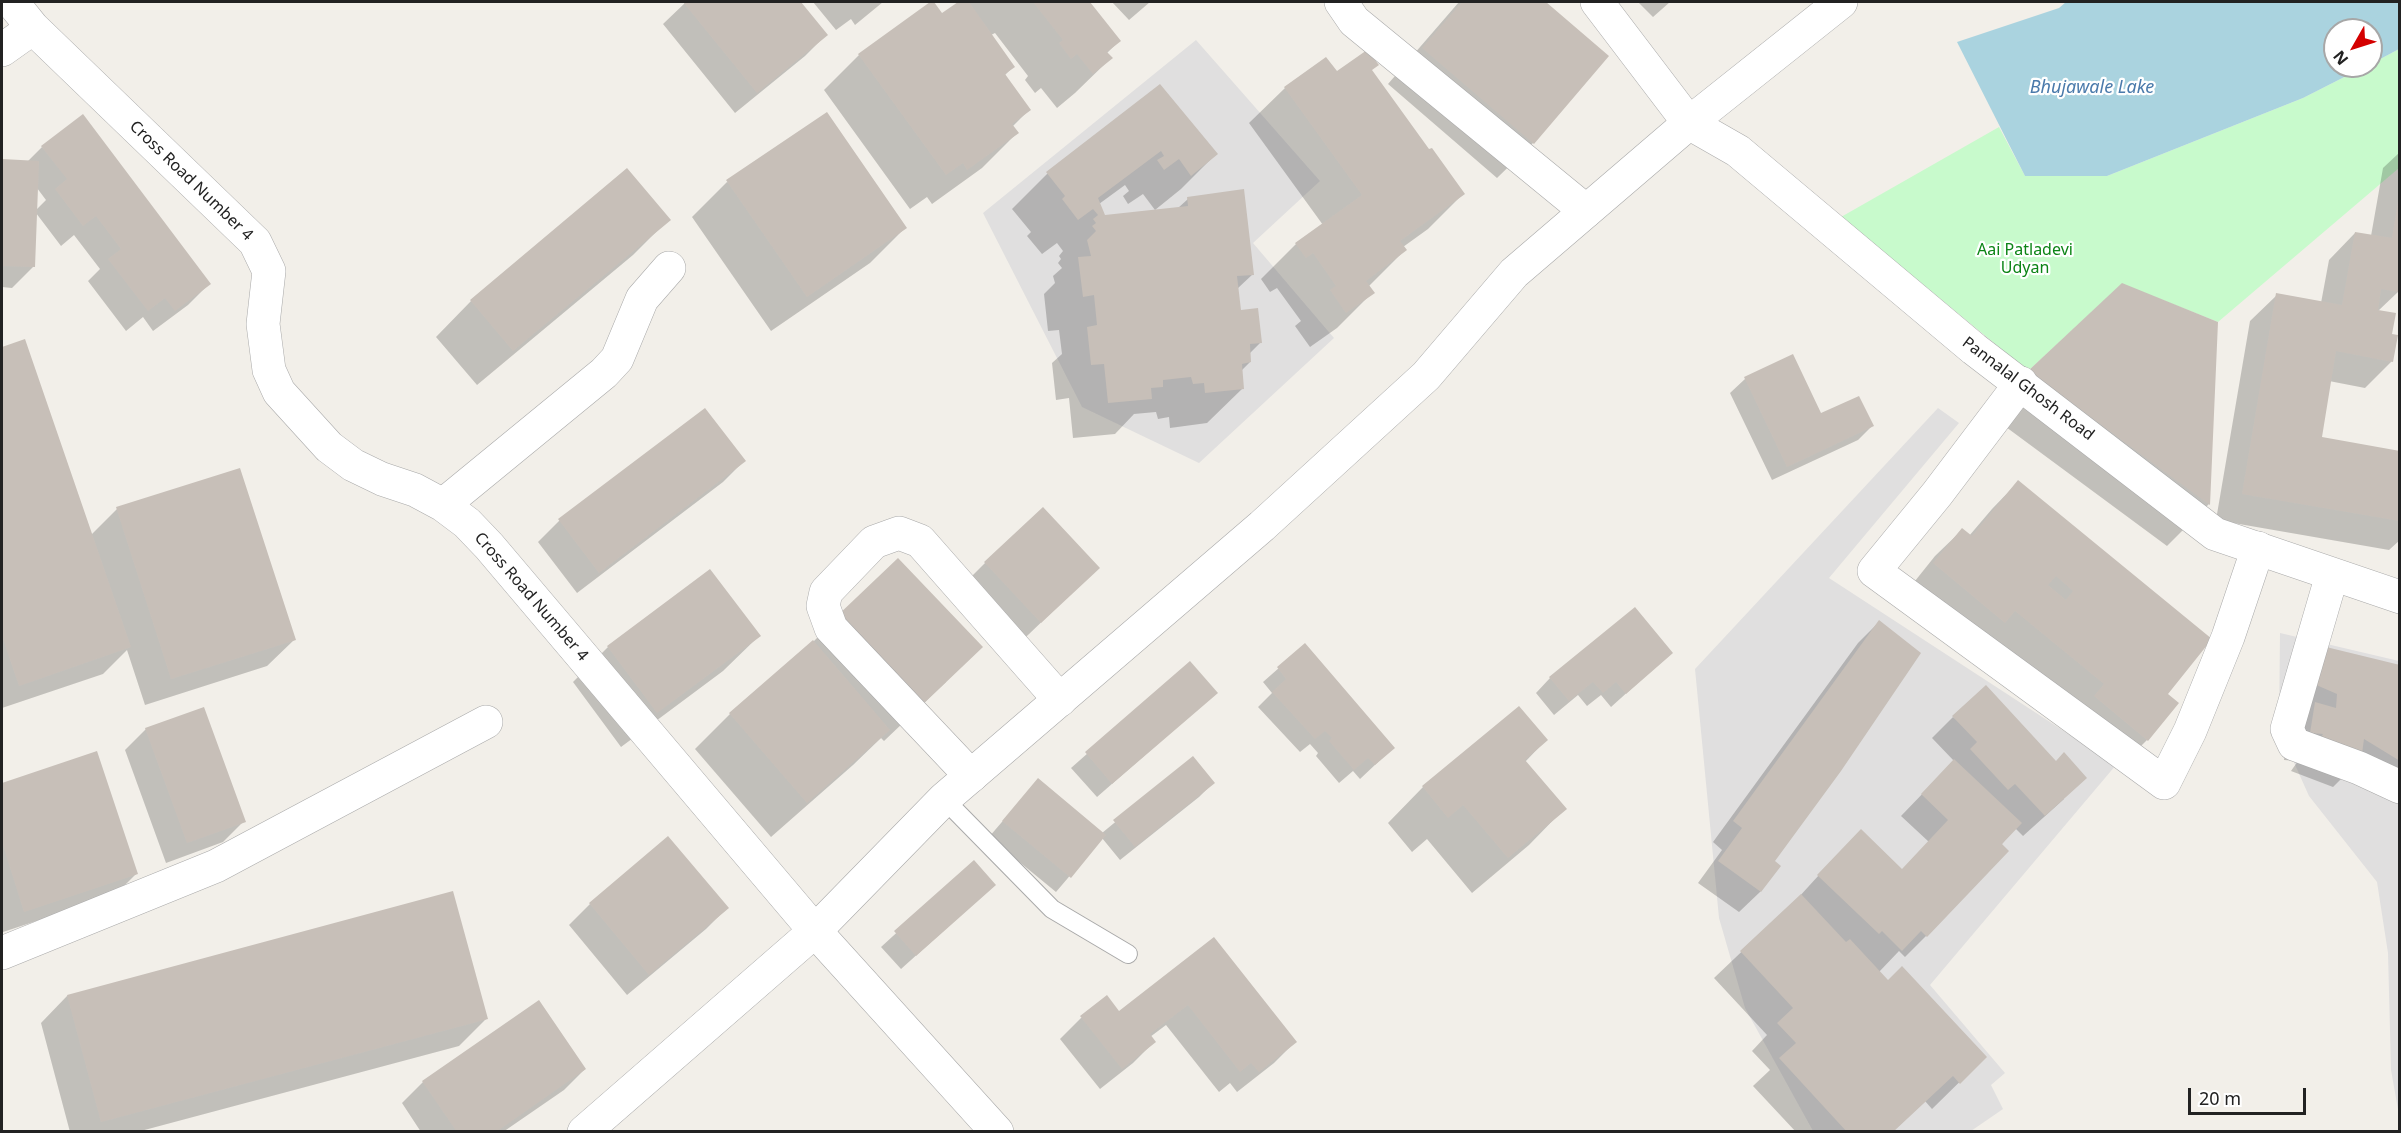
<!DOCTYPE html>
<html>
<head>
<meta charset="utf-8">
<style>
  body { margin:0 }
  #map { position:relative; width:2401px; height:1133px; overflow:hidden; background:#f2efe9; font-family:"Noto Sans",sans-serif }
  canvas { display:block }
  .frame { position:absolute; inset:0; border:3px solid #222; pointer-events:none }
  .north { position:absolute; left:2323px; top:18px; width:60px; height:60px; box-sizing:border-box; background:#fff; border:2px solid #a7a7a7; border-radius:50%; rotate:231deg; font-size:16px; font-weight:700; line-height:24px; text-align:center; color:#222 }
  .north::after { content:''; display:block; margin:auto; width:21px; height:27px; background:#d40000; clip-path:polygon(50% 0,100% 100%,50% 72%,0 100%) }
  .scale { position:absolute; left:2188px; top:1088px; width:118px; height:27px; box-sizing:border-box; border:3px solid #222; border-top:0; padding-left:8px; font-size:18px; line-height:21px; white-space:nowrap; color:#222; -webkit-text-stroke:4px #fff; paint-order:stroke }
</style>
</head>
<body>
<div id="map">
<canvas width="2401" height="1133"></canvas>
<div class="frame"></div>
<div class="north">N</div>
<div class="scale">20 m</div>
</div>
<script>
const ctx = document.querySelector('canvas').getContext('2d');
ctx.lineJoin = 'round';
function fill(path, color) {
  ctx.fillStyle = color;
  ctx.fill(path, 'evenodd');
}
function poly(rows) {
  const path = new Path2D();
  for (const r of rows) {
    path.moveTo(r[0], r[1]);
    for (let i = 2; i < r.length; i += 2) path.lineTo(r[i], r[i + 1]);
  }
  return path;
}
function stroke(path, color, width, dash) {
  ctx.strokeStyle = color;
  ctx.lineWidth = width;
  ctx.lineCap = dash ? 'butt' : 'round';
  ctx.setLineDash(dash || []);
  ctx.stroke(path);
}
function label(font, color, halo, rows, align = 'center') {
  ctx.font = font + ' "Noto Sans",sans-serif';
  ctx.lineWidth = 4.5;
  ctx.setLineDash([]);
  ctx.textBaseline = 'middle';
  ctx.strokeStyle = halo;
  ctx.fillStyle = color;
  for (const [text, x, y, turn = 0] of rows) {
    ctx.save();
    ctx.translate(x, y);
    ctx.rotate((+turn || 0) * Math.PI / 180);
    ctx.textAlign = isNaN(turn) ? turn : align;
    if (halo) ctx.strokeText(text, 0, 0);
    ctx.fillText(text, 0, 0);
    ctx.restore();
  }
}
const residential = poly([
  [1196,40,1320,181,1253,243,1334,338,1199,463,1082,407,983,213],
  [1938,408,1959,423,1829,578,2116,765,1930,985,2005,1073,1991,1085,2003,1109,1971,1131,1813,1131,1745,1008,1719,918,1695,669],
  [2280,633,2399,661,2399,1115,2391,1070,2388,953,2377,882,2309,796,2279,729]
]);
const park = poly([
  [2399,49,2399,168,2218,322,2122,284,2028,371,1841,217,1999,127,2025,176,2107,176,2303,98,2366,66,2371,66,2371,64]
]);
const water = poly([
  [2066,2,2399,2,2399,49,2371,64,2371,30,2335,30,2335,66,2366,66,2303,98,2107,176,2025,176,1957,42,2059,8]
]);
const shadow = poly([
  [686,2,800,2,826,35,805,56,735,113,663,24],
  [813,2,883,2,855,25,851,19,836,30],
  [932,2,941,15,961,2,1088,2,1119,41,1107,53,1111,58,1075,93,1057,108,1041,88,1035,93,1025,80,1028,76,995,33,991,35,1013,67,1004,76,1029,110,1012,127,1017,133,982,168,932,204,927,197,910,209,824,90,859,55],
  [1112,2,1150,2,1129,20],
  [1459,2,1544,2,1607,56,1533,143,1497,178,1388,84],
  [1638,2,1670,2,1653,17],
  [1326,59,1336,74,1371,71,1428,151,1463,194,1428,229,1403,247,1405,250,1368,287,1373,292,1337,328,1310,347,1295,326,1301,321,1277,288,1270,292,1261,279,1296,244,1323,225,1249,123,1285,88],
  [1159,86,1216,154,1181,189,1155,210,1143,194,1128,204,1123,196,1129,191,1125,185,1099,204,1104,217,1178,208,1188,199,1253,274,1237,289,1240,311,1260,343,1249,354,1250,362,1241,371,1243,388,1207,423,1170,428,1169,417,1158,419,1156,412,1134,414,1115,434,1073,438,1069,398,1056,400,1052,363,1062,354,1059,330,1048,331,1044,294,1055,283,1053,276,1062,268,1058,263,1061,259,1059,256,1063,251,1057,243,1042,254,1027,236,1031,232,1012,209,1047,174],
  [42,147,209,284,188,305,153,331,143,317,126,331,88,281,100,269,74,235,61,246,36,213,33,267,12,288,2,287,2,161,27,162],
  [37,188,46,200,36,210],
  [2400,152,2400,287,2398,292,2378,311,2391,335,2392,361,2365,388,2329,381,2320,438,2400,452,2400,540,2389,550,2216,520,2250,321,2277,295,2321,303,2329,260,2355,233,2371,236,2383,168],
  [727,182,905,228,870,263,771,331,692,217],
  [668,220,633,255,477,385,436,337,471,301],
  [2217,323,2209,504,2167,546,1987,413],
  [24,341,91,535,117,509,294,640,267,666,145,705,127,650,103,674,2,708,2,349],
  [1793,356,1821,415,1872,426,1858,440,1772,480,1730,393,1745,379],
  [705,410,744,461,723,482,577,593,538,542,559,521],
  [2018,482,2165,694,2147,740,2120,767,1907,591,1935,556,1962,530,1969,536,1992,509],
  [985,563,1098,568,1005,657,950,598],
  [837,618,946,682,884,741,881,738,853,765,771,837,695,749,730,714,811,644],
  [1879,622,1773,861,1779,866,1760,892,1739,912,1698,883,1722,850,1713,842,1858,643],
  [759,636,723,671,621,747,573,682,608,647],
  [1305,645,1393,748,1360,779,1353,771,1339,783,1316,756,1318,753,1310,744,1300,752,1258,707,1272,693,1263,682],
  [1671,653,1611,707,1601,695,1587,706,1578,695,1554,715,1536,693,1550,678],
  [1190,663,1216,693,1097,797,1071,768],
  [2400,666,2400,804,2348,772,2333,787,2291,771,2298,761,2284,760,2296,674],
  [1519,708,1546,740,1525,762,1564,809,1529,845,1472,893,1427,839,1412,852,1388,823,1423,787],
  [1953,717,2064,799,2023,836,2015,828,1926,936,1905,957,1899,951,1879,972,1888,982,1985,1057,1932,1109,1925,1101,1892,1132,1796,1132,1753,1086,1770,1070,1752,1051,1767,1035,1714,978,1798,898,1840,852,1902,870,1929,842,1901,816,1954,761,1932,738],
  [146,729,244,821,223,842,166,863,125,750],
  [96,753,136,874,115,895,3,932,2,926,2,785],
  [1193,758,1213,783,1199,797,1120,860,1102,838,1056,892,989,837,1038,780,1102,833],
  [974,862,979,899,901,969,881,947],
  [590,904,727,908,706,929,627,995,569,925],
  [1214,939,1295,1042,1274,1063,1237,1092,1230,1083,1219,1092,1166,1025,1150,1037,1154,1042,1133,1063,1100,1089,1060,1039,1081,1018,1119,1014],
  [67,996,486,1019,459,1046,137,1132,70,1132,41,1023],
  [585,1069,564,1090,503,1132,421,1132,402,1103,423,1082]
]);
const building = poly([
  [683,2,801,2,828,35,757,93],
  [930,2,934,2,942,13,958,2,969,2,1015,67,1005,74,1031,110,1012,124,1019,133,967,170,963,163,946,175,858,54],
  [1033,2,1090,2,1121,41,1107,52,1113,58,1093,74,1077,54,1071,59,1059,43,1063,40],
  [1462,2,1546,2,1609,56,1534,144,1422,48],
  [1367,50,1379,65,1372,70,1429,149,1432,148,1465,194,1400,241,1407,250,1366,281,1375,293,1346,313,1330,290,1336,286,1313,253,1306,258,1295,243,1362,195,1284,87,1326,57,1337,71],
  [1160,84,1218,154,1191,176,1179,159,1164,170,1157,160,1164,156,1161,151,1098,198,1105,215,1188,206,1187,197,1244,189,1254,275,1237,276,1241,310,1258,308,1262,343,1250,344,1251,362,1242,364,1244,389,1205,393,1204,383,1193,384,1191,377,1163,380,1163,387,1151,388,1152,399,1108,403,1104,364,1091,365,1087,327,1097,325,1094,295,1083,297,1078,257,1091,256,1087,240,1096,231,1092,226,1096,223,1093,219,1098,215,1093,209,1078,220,1062,199,1065,196,1046,172],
  [827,112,907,228,807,297,726,180],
  [83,114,211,284,175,311,165,298,148,311,108,259,121,249,96,216,83,226,55,189,67,179,41,146],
  [2,159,39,161,35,267,2,266],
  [627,168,671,220,513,351,470,300],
  [2398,202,2399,292,2381,289,2378,310,2396,313,2392,334,2398,335,2393,362,2336,351,2322,437,2400,451,2400,521,2242,494,2276,293,2342,305,2355,232,2392,238],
  [2122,283,2218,322,2210,505,2028,371],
  [25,339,131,647,19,686,2,636,2,347],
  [1793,354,1821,413,1859,396,1874,426,1787,467,1744,377],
  [705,408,746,461,599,573,558,519],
  [240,468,296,640,171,679,116,507],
  [2018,480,2212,639,2168,694,2179,703,2148,741,2094,696,2104,684,2015,611,2005,623,1933,563,1962,528,1972,536],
  [2056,576,2073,591,2066,600,2048,585],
  [1043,507,1100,568,1041,623,984,562],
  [898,558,983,647,920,707,836,617],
  [710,569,761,636,657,713,607,646],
  [1635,607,1673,653,1626,694,1616,682,1603,693,1593,682,1569,701,1549,677],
  [1879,620,1921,653,1841,771,1775,861,1781,866,1761,892,1718,861,1742,828,1733,821],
  [813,640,890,730,807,803,729,713],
  [1305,643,1395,748,1375,765,1368,758,1354,770,1329,741,1332,738,1325,731,1315,739,1272,692,1286,679,1277,667],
  [2322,646,2400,665,2400,761,2364,739,2361,761,2316,744,2323,734,2310,733,2315,702,2336,708,2337,694,2314,684],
  [1190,661,1218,693,1112,784,1085,752],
  [1986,685,2056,761,2064,752,2087,778,2045,816,2015,784,2008,790,1970,749,1977,742,1952,716],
  [1519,706,1548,740,1525,760,1567,809,1508,858,1463,805,1448,818,1422,786],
  [204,707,246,822,187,843,145,728],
  [97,751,138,874,24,912,2,842,2,783],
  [1193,756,1215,783,1135,847,1113,820],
  [1954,759,2022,823,2002,844,2009,851,1927,937,1921,931,1902,951,1882,931,1879,934,1817,875,1861,829,1902,869,1948,820,1921,794],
  [1038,778,1106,835,1071,878,1002,821],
  [668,836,729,908,649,975,589,903],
  [974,860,996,885,916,956,894,931],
  [453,891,488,1019,101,1122,67,995],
  [1801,894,1846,942,1850,939,1888,980,1902,966,1987,1057,1960,1084,1953,1076,1893,1132,1847,1132,1779,1058,1796,1043,1777,1023,1793,1008,1740,951],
  [1214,937,1297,1042,1259,1072,1251,1063,1240,1072,1188,1005,1150,1034,1156,1042,1122,1069,1080,1016,1107,995,1119,1011],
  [539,1000,586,1069,496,1132,457,1132,422,1081]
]);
const service = poly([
  [944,799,1052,909,1128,954]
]);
const minor = poly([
  [12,2,33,28,255,242,269,271,263,324,269,370,279,392,329,447,353,465,382,479,415,490,443,505,467,523,489,546,815,931,997,1132],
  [1341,2,1354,21,1586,211],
  [2,50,33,28],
  [1689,123,1841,2],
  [2021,383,1937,494,1874,571,2164,783,2190,731,2228,637,2258,548],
  [443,505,604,373,617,359,642,299,669,268],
  [2332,575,2287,729,2294,744,2359,768,2400,787],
  [971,776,831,628,823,606,826,592,874,542,899,533,920,541,1060,700],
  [2,953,216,866,486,722]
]);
const tertiary = poly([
  [1597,2,1689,123,1738,151,1974,349,2215,534,2400,597],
  [584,1132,815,931,944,799,1262,526,1426,376,1514,273,1689,123]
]);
const streetNames = [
  ["Cross Road Number 4",191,181,44],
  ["Pannalal Ghosh Road",2028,389,37],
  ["Cross Road Number 4",531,597,49]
];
const parkNames = [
  ["Aai Patladevi",2025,250],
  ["Udyan",2025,268]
];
const waterNames = [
  ["Bhujawale Lake",2092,88]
];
fill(residential, '#e0dfdf');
fill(park, '#c8facc');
fill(water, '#aad3df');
fill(shadow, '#0003');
fill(building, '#c7bfb8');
stroke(service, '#a9a9a9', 20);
stroke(minor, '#a9a9a9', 34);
stroke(tertiary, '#a9a9a9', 34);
stroke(service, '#fff', 18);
stroke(minor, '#fff', 33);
stroke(tertiary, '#fff', 33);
label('16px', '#222', '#fff', streetNames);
label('16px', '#0c8416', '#fff', parkNames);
label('italic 18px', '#4a7aab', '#fff', waterNames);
</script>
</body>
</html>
